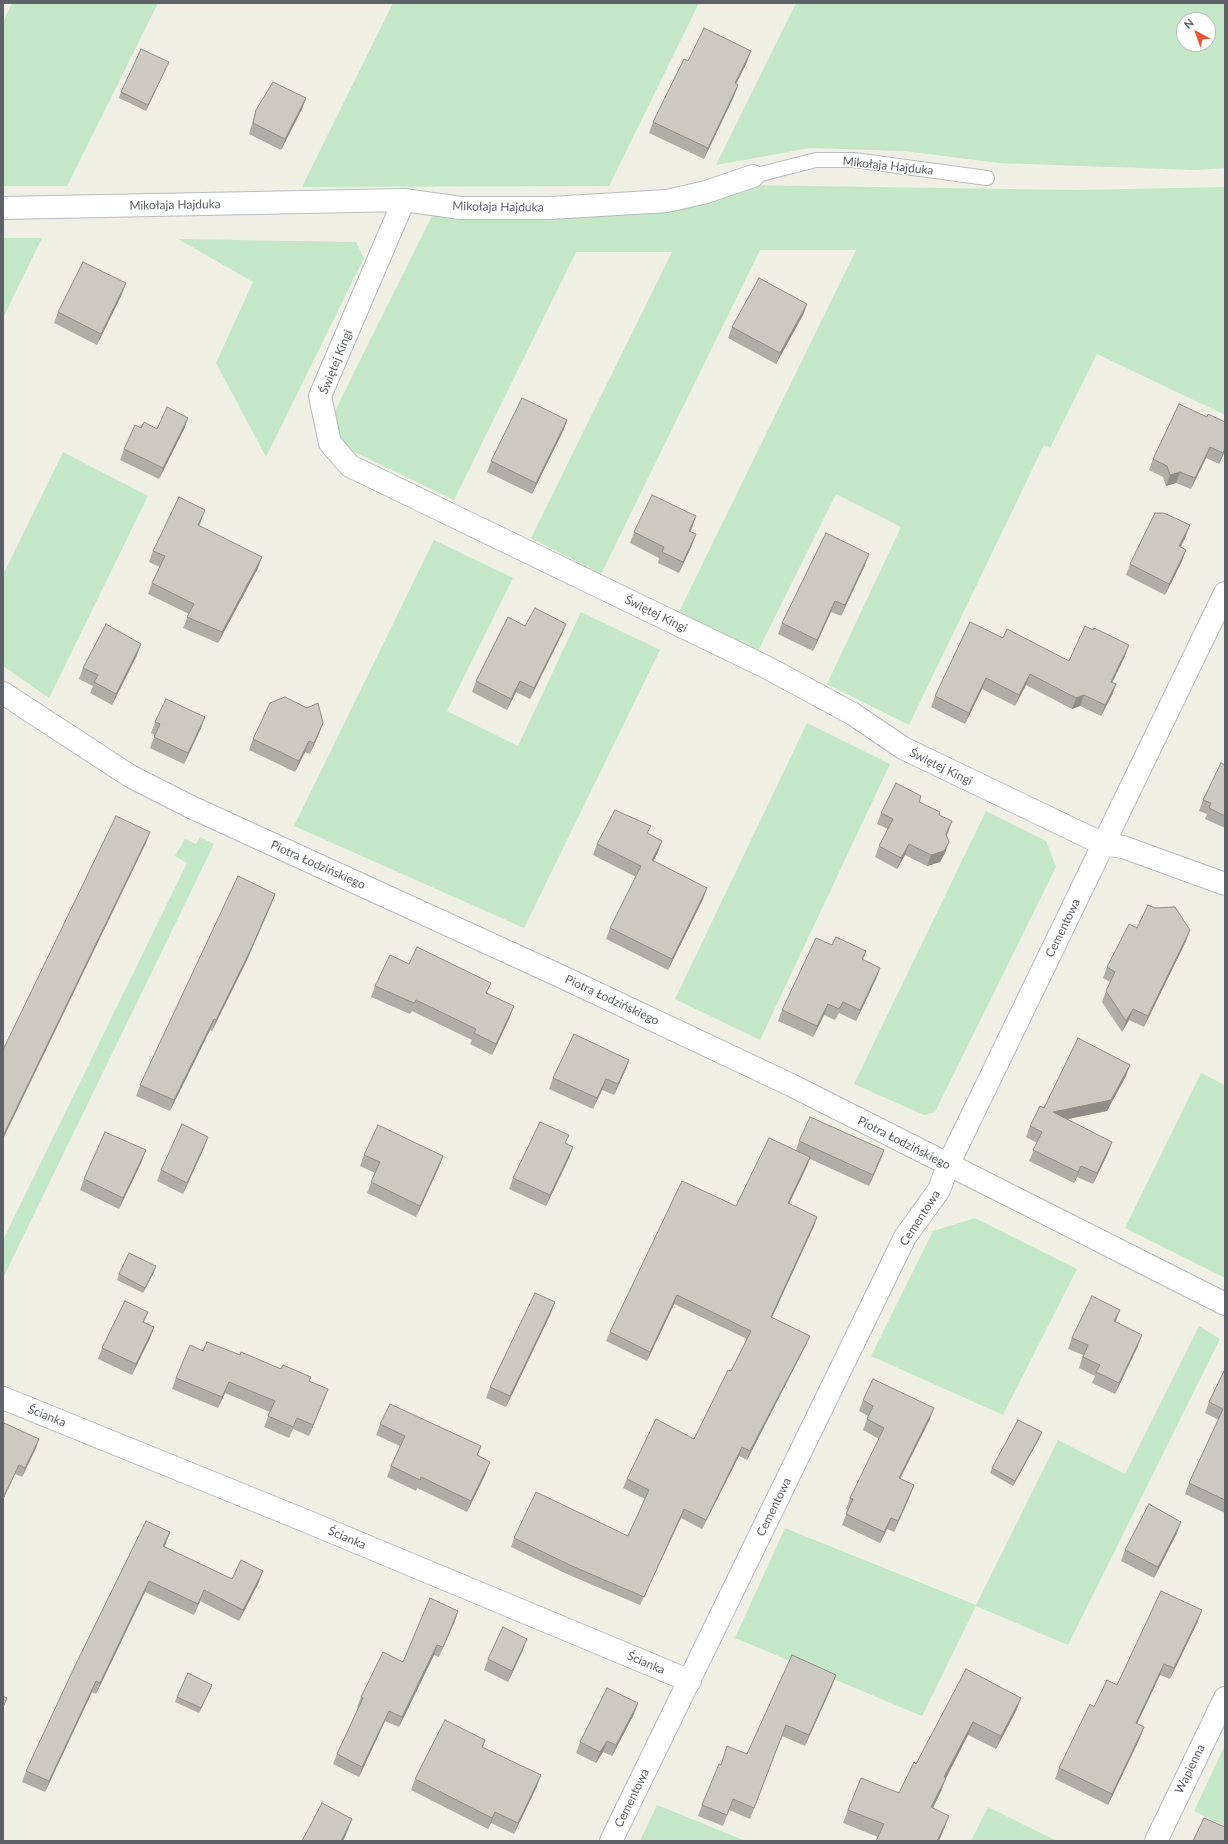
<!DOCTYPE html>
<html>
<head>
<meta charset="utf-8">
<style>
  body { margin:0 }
  #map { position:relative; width:1228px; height:1844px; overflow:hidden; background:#f0efe6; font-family:Lato,sans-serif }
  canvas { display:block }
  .frame { position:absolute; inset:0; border:4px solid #5e6167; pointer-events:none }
  .north { position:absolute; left:1176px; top:12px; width:40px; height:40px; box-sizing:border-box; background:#fff; border:1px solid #bfc0c2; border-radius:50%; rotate:319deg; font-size:11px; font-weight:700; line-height:16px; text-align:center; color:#5e6167 }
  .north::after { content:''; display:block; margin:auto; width:14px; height:18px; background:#e95433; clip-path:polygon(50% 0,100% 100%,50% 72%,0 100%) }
</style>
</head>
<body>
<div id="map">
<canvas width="1228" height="1844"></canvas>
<div class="frame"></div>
<div class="north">N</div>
</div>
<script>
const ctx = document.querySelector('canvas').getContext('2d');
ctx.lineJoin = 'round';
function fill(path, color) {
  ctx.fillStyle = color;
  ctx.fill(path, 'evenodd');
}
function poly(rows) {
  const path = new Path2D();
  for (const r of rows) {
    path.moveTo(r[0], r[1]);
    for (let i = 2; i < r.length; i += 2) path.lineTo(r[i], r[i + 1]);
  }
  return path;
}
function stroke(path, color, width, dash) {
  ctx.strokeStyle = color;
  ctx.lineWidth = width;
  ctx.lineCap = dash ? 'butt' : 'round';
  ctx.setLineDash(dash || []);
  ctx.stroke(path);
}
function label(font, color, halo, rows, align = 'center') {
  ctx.font = font + ' Lato,sans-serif';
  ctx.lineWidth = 3;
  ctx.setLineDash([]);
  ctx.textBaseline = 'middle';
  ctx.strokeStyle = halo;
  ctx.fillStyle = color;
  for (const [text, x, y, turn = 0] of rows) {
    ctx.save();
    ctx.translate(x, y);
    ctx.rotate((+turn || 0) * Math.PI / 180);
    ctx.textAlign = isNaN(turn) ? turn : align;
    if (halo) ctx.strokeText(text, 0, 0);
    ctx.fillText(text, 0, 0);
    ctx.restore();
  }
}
const green = poly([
  [12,3,158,3,67,186,3,186,3,22],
  [393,3,699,3,609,186,302,187],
  [796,3,1225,3,1225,168,1196,170,998,163,905,151,810,148,716,165],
  [1184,20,1208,20,1208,44,1184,44],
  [738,185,1078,190,1225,187,1225,415,1097,354,1050,448,1044,445,909,725,827,684,901,527,836,494,758,651,679,612,856,250,760,250,601,574,531,538,672,252,576,252,454,500,342,446,333,415,434,212,507,220,686,209],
  [3,238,42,238,3,318],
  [178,239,356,242,364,258,266,457,216,363,253,282],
  [63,452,148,496,49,698,3,666,3,575],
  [434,540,513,578,447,711,518,746,581,612,660,650,524,928,294,826],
  [807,723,890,764,760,1040,675,999],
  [986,811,1046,841,1056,867,935,1112,924,1115,854,1084],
  [200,837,214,844,3,1278,3,1240,187,863,175,856,185,839,196,844],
  [1201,1073,1225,1085,1225,1278,1125,1228],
  [975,1218,1077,1269,1003,1415,871,1356,933,1231],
  [1199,1326,1220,1339,1068,1645,976,1606,922,1716,735,1638,785,1528,976,1605,1058,1440,1125,1474],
  [1225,1745,1225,1826,1194,1811],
  [657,1805,746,1841,640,1841],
  [988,1807,1057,1841,971,1841]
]);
const service = poly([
  [753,176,816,160,854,160,987,178]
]);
const minor = poly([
  [404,200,320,396,330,443,350,466,766,667,853,714,903,748,1103,844,1123,847,1225,884],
  [3,208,404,200,461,208,550,208,667,201,706,192,753,176],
  [3,693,130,776,191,807,558,975,791,1085,1225,1304],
  [3,1398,306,1521,690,1681],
  [611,1841,905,1237,939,1190,948,1165,1225,593],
  [1156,1841,1225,1698]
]);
const wall = poly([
  [688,61,747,62,736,84,738,85,734,96,704,159,649,133,653,122],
  [166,68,146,111,119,98,121,92],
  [306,98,302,109,281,150,249,134,256,110],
  [122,294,97,345,54,323,58,312],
  [807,304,803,315,776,364,728,338,732,327],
  [1179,404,1225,451,1219,464,1206,458,1191,489,1176,483,1166,486,1163,477,1149,470,1153,459],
  [188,418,184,429,159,479,120,460,124,449,141,428,157,429],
  [567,420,563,431,532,494,487,472,491,461],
  [696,516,690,531,696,534,692,545,679,573,658,563,659,558,630,543,634,532],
  [201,521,199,526,258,568,218,643,183,628,189,614,148,594,152,583,160,567,149,562,153,551],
  [1186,536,1181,547,1186,550,1182,561,1165,595,1126,575,1130,564],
  [865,565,841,616,831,612,813,651,778,634,782,623],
  [566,624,562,634,530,699,516,692,507,710,472,692,476,681,525,626],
  [1003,638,1069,661,1125,656,1112,683,1116,684,1112,695,1101,716,1080,706,1072,709,1026,685,1015,706,982,689,965,724,931,707,935,696],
  [137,655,112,705,90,693,93,686,79,679,83,668],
  [155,722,201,728,184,764,150,748,155,735,151,733],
  [323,723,319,734,310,754,305,752,295,772,249,750,253,739],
  [1225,765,1225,828,1205,819,1207,814,1199,811,1203,800],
  [919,802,939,815,952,821,947,836,945,853,940,862,927,866,905,855,897,869,875,857,879,846,888,829,877,824,881,813],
  [648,834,658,852,653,861,707,888,703,899,668,970,606,939,610,928,636,877,593,855,597,844],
  [275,894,271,905,247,960,212,1031,210,1030,170,1111,136,1096,140,1085],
  [1137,928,1186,941,1144,1027,1129,1020,1122,1032,1102,1002,1106,991,1110,982,1103,978,1107,967],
  [832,945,866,951,863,960,880,968,876,979,856,1021,839,1013,835,1020,824,1015,813,1037,778,1021,782,1010],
  [409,964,487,994,510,1017,492,1055,470,1044,472,1040,412,1011,410,1014,371,997,375,986],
  [629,1060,625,1071,614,1095,602,1090,593,1109,549,1089,553,1078],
  [1126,1076,1107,1111,1067,1119,1108,1153,1093,1184,1077,1177,1074,1183,1029,1161,1037,1143,1026,1137,1030,1126,1044,1108],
  [569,1135,565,1143,573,1147,569,1158,546,1206,509,1189,513,1178],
  [799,1141,884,1150,880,1161,869,1186,810,1159,807,1166,789,1204,817,1217,814,1226,772,1317,806,1345,747,1460,739,1456,702,1529,681,1518,640,1605,569,1575,511,1547,514,1538,628,1536,645,1499,623,1488,627,1479,694,1439,731,1371,747,1339,674,1304,647,1361,606,1341,610,1332,736,1206,796,1150],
  [204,1148,183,1194,157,1181,161,1170],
  [364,1155,443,1156,439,1167,416,1217,367,1193,375,1173,360,1166],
  [142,1161,119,1209,80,1190,84,1179],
  [156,1266,154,1272,143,1293,117,1280,119,1274],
  [148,1312,144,1322,154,1327,150,1338,132,1375,98,1359,102,1348],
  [551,1313,506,1407,486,1398,490,1387],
  [1115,1322,1138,1346,1115,1394,1092,1383,1095,1376,1079,1368,1083,1355,1068,1349,1072,1338],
  [203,1351,240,1355,309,1381,328,1389,309,1436,293,1429,289,1438,264,1427,270,1412,225,1393,218,1408,172,1389,176,1378],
  [1225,1369,1225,1513,1185,1494,1189,1483,1219,1420,1205,1413,1209,1402],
  [863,1400,930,1419,900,1478,910,1496,894,1532,887,1529,880,1543,842,1525,848,1510,846,1509,850,1498,879,1439,863,1430,868,1416,859,1411],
  [380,1424,481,1446,477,1456,486,1473,467,1512,417,1488,416,1491,387,1477,391,1466,400,1446,376,1435],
  [3,1426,39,1439,36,1448,22,1477,15,1474],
  [1040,1437,1013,1486,990,1473,992,1468],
  [170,1532,164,1547,232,1579,259,1582,239,1621,200,1601,194,1615,145,1592,96,1694,92,1692,45,1792,22,1782,26,1771],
  [1177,1533,1154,1578,1121,1561,1125,1550],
  [458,1611,439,1657,434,1655,399,1727,385,1721,359,1777,333,1764,337,1754,358,1708,357,1707,361,1697,403,1662],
  [1198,1621,1170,1679,1160,1675,1137,1724,1144,1727,1140,1738,1108,1805,1055,1779,1059,1768,1094,1707,1117,1685],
  [523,1650,508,1682,484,1670,488,1659],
  [966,1669,1021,1698,1016,1711,996,1749,968,1735,946,1778,941,1791,933,1808,944,1829,878,1837,843,1823,848,1810,899,1793,916,1764],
  [836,1675,832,1686,805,1746,782,1736,750,1819,729,1810,723,1826,698,1816,702,1805,721,1765,747,1754],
  [210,1690,199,1713,175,1702,177,1697],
  [634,1714,612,1756,603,1752,596,1763,576,1753,580,1742],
  [485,1740,483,1748,537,1786,514,1834,491,1823,488,1829,411,1790,415,1779]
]);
const shadedWall = poly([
  [751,51,747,62,731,94,735,83],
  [169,62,166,68,146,111,148,105],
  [738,85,734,96,704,159,708,148],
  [306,98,302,109,281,150,285,139],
  [126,283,122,294,97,345,101,334],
  [807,304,803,315,776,364,780,353],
  [188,418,184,429,159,479,163,468],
  [567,420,563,431,532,494,536,483],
  [1210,447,1206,458,1191,489,1195,478],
  [1225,448,1225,451,1219,464,1223,453],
  [1180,472,1176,483,1166,486,1170,475],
  [205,510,201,521,194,536,198,525],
  [696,516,692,528,685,542,689,531],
  [1190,525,1186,536,1175,557,1179,546],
  [696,534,692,545,679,573,683,562],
  [1186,550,1182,561,1165,595,1169,584],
  [869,554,865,565,841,616,845,605],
  [262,557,258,568,218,643,222,632],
  [835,601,831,612,813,651,817,640],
  [566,624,562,634,530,699,534,688],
  [141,644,137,655,112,705,116,694],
  [1129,645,1125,656,1107,693,1111,682],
  [1030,674,1026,685,1015,706,1019,695],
  [986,678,982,689,965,724,969,713],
  [520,681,516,692,507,710,511,699],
  [1116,684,1112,695,1101,716,1105,705],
  [1084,695,1080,706,1072,709,1076,698],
  [205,717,201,728,184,764,188,753],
  [323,723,319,734,310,754,314,743],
  [309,741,305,752,295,772,299,761],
  [952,821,948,832,942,845,946,834],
  [150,832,146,843,3,1139,3,1136],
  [662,841,658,852,648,871,652,860],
  [949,842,945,853,940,862,927,866,931,855],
  [909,844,905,855,897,869,901,858],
  [707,888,703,899,668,970,672,959],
  [275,894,271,905,247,960,212,1031,216,1020],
  [1190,930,1186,941,1144,1027,1148,1016],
  [880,968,876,979,856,1021,860,1010],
  [828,1004,824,1015,813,1037,817,1026],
  [514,1006,510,1017,492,1055,496,1044],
  [1133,1009,1129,1020,1122,1032,1126,1021],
  [214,1019,210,1030,170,1111,174,1100],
  [629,1060,625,1071,614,1095,618,1084],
  [1130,1065,1126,1076,1107,1111,1049,1123,1053,1112],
  [606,1079,602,1090,593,1109,597,1098],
  [208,1137,204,1148,183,1194,187,1183],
  [1112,1142,1108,1153,1093,1184,1097,1173],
  [573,1147,569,1158,546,1206,550,1195],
  [146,1150,142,1161,119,1209,123,1198],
  [884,1150,880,1161,869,1186,873,1175],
  [443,1156,439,1167,416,1217,420,1206],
  [810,1157,807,1166,785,1212,788,1203],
  [1081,1166,1077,1177,1074,1183,1078,1172],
  [817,1217,814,1226,768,1326,771,1317],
  [156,1266,154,1272,143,1293,145,1288],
  [677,1295,674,1304,647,1361,650,1352],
  [555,1302,551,1313,506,1407,510,1396],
  [1120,1310,1116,1321,1110,1332,1114,1321],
  [154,1327,150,1338,132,1375,136,1364],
  [1142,1335,1138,1346,1115,1394,1119,1383],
  [810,1336,806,1345,747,1460,750,1451],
  [229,1382,225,1393,218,1408,222,1397],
  [328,1389,324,1400,309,1436,313,1425],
  [934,1408,930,1419,895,1489,899,1478],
  [1042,1432,1040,1437,1013,1486,1015,1481],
  [39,1439,36,1448,22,1477,25,1468],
  [742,1447,739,1456,702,1529,706,1520],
  [490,1462,486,1473,467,1512,471,1501],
  [19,1465,15,1474,3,1500,3,1498],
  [914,1485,910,1496,894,1532,898,1521],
  [684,1509,681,1518,640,1605,644,1597],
  [891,1518,887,1529,880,1543,884,1532],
  [1181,1522,1177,1533,1154,1578,1158,1567],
  [170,1532,166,1543,159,1557,163,1546],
  [263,1571,259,1582,239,1621,243,1610],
  [149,1581,145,1592,96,1694,100,1683],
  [204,1590,200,1601,194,1615,198,1604],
  [1202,1610,1198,1621,1170,1679,1174,1668],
  [458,1611,455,1621,439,1657,443,1647],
  [527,1639,523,1650,508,1682,512,1671],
  [437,1645,434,1655,399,1727,402,1717],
  [1164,1664,1160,1675,1132,1734,1136,1723],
  [836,1675,832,1686,805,1746,809,1735],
  [96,1681,92,1692,45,1792,49,1781],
  [212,1685,210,1690,199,1713,201,1708],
  [1021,1698,1016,1711,996,1749,1001,1736],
  [638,1703,634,1714,612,1756,616,1745],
  [389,1711,385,1721,359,1777,362,1767],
  [973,1722,968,1735,946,1778,941,1791,927,1820,931,1807,944,1777],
  [1144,1727,1140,1738,1108,1805,1112,1794],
  [607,1741,603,1752,596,1763,600,1752],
  [541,1775,537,1786,514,1834,518,1823],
  [495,1812,491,1823,488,1829,492,1818],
  [949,1816,944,1829,939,1841,937,1841],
  [352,1819,348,1830,343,1841,341,1841]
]);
const building = poly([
  [704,28,751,51,735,83,738,85,708,148,653,122,684,59,688,61,704,28],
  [141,49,169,62,148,105,121,92,141,49],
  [273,82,306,98,285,139,253,123,256,110,273,82],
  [83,262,126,283,101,334,58,312,83,262],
  [759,278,807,304,780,353,732,327,759,278],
  [522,398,567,420,536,483,491,461,522,398],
  [1179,404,1207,417,1208,414,1225,422,1225,448,1223,453,1210,447,1195,478,1180,472,1170,475,1167,466,1153,459,1179,404],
  [167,407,188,418,163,468,124,449,135,425,141,428,144,422,157,429,167,407],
  [652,495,696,516,689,531,696,534,683,562,662,552,664,547,634,532,652,495],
  [179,497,205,510,198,525,262,557,222,632,187,617,194,604,152,583,165,556,153,551,179,497],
  [1155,513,1164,513,1190,525,1179,546,1186,550,1169,584,1130,564,1155,513],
  [826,533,869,554,845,605,835,601,817,640,782,623,826,533],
  [535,608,566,624,534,688,520,681,511,699,476,681,508,617,525,626,535,608],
  [970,622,1003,638,1007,629,1069,661,1085,626,1093,630,1094,628,1129,645,1111,682,1116,684,1105,705,1084,695,1076,698,1030,674,1019,695,986,678,969,713,935,696,970,622],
  [106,624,141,644,116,694,94,682,98,675,83,668,106,624],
  [285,697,307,708,318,703,323,723,314,743,309,741,299,761,253,739,270,703,285,697],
  [166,699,205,717,188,753,154,737,160,724,155,722,166,699],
  [1221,763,1225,765,1225,816,1209,808,1211,803,1203,800,1221,763],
  [896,783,921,796,919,802,940,812,939,815,952,821,946,834,949,842,944,851,931,855,909,844,901,858,879,846,893,819,881,813,896,783],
  [615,810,651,826,647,833,662,841,652,860,707,888,672,959,610,928,641,866,597,844,615,810],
  [116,816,150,832,3,1136,3,1050,116,816],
  [238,876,275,894,251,949,216,1020,214,1019,174,1100,140,1085,238,876],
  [1148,905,1155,908,1175,907,1190,930,1148,1016,1133,1009,1126,1021,1106,991,1115,972,1107,967,1129,924,1137,928,1148,905],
  [836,937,866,951,862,959,880,968,860,1010,843,1002,839,1009,828,1004,817,1026,782,1010,816,938,832,945,836,937],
  [417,947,491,983,486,993,514,1006,496,1044,474,1033,476,1029,416,1000,414,1003,375,986,390,955,409,964,417,947],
  [574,1034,629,1060,618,1084,606,1079,597,1098,553,1078,574,1034],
  [1078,1038,1130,1065,1111,1100,1053,1112,1112,1142,1097,1173,1081,1166,1078,1172,1033,1150,1042,1132,1030,1126,1040,1106,1044,1108,1078,1038],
  [810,1117,884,1150,873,1175,799,1141,810,1117],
  [540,1122,569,1135,565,1143,573,1147,550,1195,513,1178,540,1122],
  [182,1124,208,1137,187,1183,161,1170,182,1124],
  [378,1125,443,1156,420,1206,371,1182,380,1162,364,1155,378,1125],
  [105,1132,146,1150,123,1198,84,1179,105,1132],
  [769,1138,810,1157,788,1203,817,1217,771,1317,810,1336,750,1451,742,1447,706,1520,684,1509,644,1597,572,1566,514,1538,536,1492,628,1536,649,1490,627,1479,656,1419,694,1439,728,1370,731,1371,751,1331,677,1295,650,1352,610,1332,682,1181,736,1206,769,1138],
  [129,1253,156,1266,145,1288,119,1274,129,1253],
  [535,1293,555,1302,510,1396,490,1387,535,1293],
  [1092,1296,1120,1310,1114,1321,1142,1335,1119,1383,1096,1372,1100,1365,1083,1357,1088,1345,1072,1338,1092,1296],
  [125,1301,148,1312,143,1322,154,1327,136,1364,102,1348,125,1301],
  [207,1342,240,1355,241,1352,281,1369,283,1365,311,1377,309,1381,328,1389,313,1425,297,1418,293,1427,268,1416,275,1401,229,1382,222,1397,176,1378,190,1345,203,1351,207,1342],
  [1225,1369,1225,1500,1189,1483,1223,1409,1209,1402,1225,1369],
  [873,1379,934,1408,899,1478,914,1485,898,1521,891,1518,884,1532,846,1514,853,1499,850,1498,884,1428,867,1419,873,1406,863,1400,873,1379],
  [390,1404,481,1446,477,1455,490,1462,471,1501,421,1477,420,1480,391,1466,405,1436,380,1424,390,1404],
  [1018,1420,1042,1432,1015,1481,992,1468,1018,1420],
  [4,1423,39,1439,25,1468,19,1465,3,1498,3,1426,4,1423],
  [1149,1504,1181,1522,1158,1567,1125,1550,1149,1504],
  [146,1521,170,1532,163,1546,232,1579,241,1560,263,1571,243,1610,204,1590,198,1604,149,1581,100,1683,96,1681,49,1781,26,1771,73,1670,146,1521],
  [1161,1591,1202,1610,1174,1668,1164,1664,1136,1723,1144,1727,1112,1794,1059,1768,1090,1704,1094,1707,1107,1680,1117,1685,1161,1591],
  [430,1598,458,1611,443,1647,437,1645,402,1717,389,1711,362,1767,337,1754,363,1698,361,1697,383,1652,403,1662,430,1598],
  [503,1627,527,1639,512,1671,488,1659,503,1627],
  [792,1655,836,1675,809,1735,786,1725,754,1808,733,1799,727,1815,702,1805,719,1764,721,1765,727,1746,747,1754,792,1655],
  [966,1669,1021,1698,1001,1736,973,1722,944,1777,946,1778,931,1807,949,1816,937,1841,876,1841,884,1824,848,1810,861,1778,899,1793,914,1762,916,1764,966,1669],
  [188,1673,212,1685,201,1708,177,1697,188,1673],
  [607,1688,638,1703,616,1745,607,1741,600,1752,580,1742,607,1688],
  [3,1696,7,1698,3,1707,3,1696],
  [445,1720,485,1740,482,1747,541,1775,518,1823,495,1812,492,1818,415,1779,445,1720],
  [322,1803,352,1819,341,1841,302,1841,322,1803],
  [1204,1818,1225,1827,1225,1841,1193,1841,1204,1818]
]);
const streetNames = [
  ["Mikołaja Hajduka",888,166,6],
  ["Mikołaja Hajduka",175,205,-1],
  ["Mikołaja Hajduka",498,207,1],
  ["Świętej Kingi",336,362,-68],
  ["Świętej Kingi",656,614,26],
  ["Świętej Kingi",941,767,26],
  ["Piotra Łodzińskiego",318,865,24],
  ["Cementowa",1063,928,-64],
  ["Piotra Łodzińskiego",612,1000,25],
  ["Piotra Łodzińskiego",904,1143,27],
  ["Cementowa",920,1218,-57],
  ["Ścianka",47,1416,22],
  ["Cementowa",774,1507,-64],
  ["Ścianka",347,1538,23],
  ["Ścianka",646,1663,23],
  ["Wapienna",1190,1769,-64],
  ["Cementowa",632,1798,-64]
];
fill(green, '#c3e7c7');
stroke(service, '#b8bbc0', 16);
stroke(minor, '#b8bbc0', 24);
stroke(service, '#fff', 14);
stroke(minor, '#fff', 22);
fill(wall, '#afada8');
fill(shadedWall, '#8f8d88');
fill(building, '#ccc9c3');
stroke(building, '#8f8d88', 1);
label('12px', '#5e6167', '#fff', streetNames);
</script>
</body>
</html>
